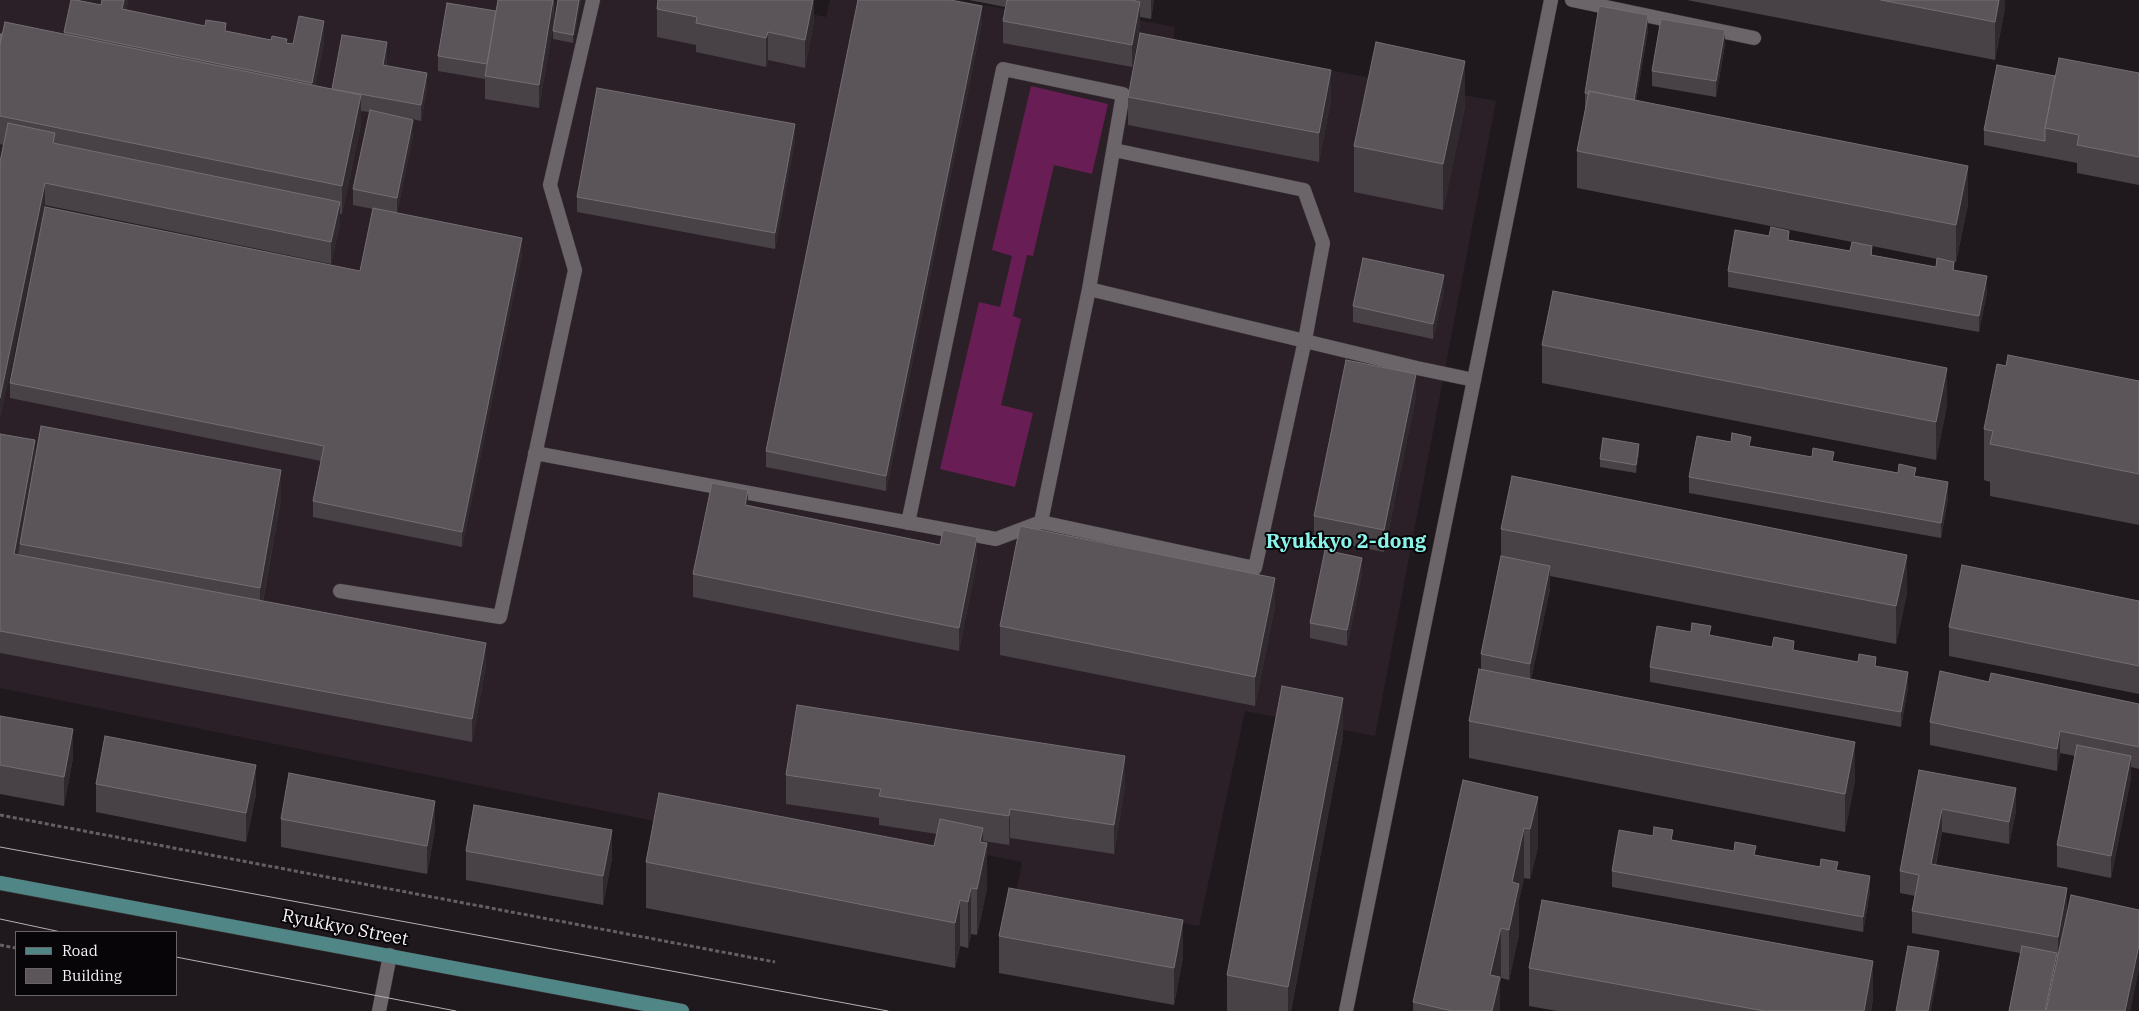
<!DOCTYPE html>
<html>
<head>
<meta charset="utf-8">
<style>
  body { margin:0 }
  #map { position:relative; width:2139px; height:1011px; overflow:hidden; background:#1f191d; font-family:"IBM Plex Serif",serif }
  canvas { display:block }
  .legend { position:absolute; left:15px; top:931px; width:162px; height:65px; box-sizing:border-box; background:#070507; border:1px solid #676466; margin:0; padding:6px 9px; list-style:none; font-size:15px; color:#f7f3f5 }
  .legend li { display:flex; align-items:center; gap:10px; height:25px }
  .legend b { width:25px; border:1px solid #676466 }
</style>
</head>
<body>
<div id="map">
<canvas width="2139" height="1011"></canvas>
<ul class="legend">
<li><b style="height:6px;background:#518686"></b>Road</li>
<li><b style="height:14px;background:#5b5559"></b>Building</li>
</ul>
</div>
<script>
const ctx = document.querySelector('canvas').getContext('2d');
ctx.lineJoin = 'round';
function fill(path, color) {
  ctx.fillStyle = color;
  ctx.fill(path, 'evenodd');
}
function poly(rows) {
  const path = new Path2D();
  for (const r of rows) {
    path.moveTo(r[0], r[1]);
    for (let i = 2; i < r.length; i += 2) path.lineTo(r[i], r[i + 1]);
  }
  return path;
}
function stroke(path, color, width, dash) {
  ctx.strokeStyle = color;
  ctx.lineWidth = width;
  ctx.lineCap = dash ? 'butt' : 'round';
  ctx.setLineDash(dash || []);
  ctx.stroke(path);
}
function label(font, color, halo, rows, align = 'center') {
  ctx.font = font + ' "IBM Plex Serif",serif';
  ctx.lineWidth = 4;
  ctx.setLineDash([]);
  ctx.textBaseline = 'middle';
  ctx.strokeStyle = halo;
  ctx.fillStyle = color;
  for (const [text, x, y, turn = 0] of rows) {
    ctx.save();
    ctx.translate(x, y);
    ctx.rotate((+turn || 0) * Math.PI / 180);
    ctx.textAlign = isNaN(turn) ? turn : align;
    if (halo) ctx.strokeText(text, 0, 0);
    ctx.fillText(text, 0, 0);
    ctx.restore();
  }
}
const built = poly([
  [0,0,745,0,826,17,830,0,958,0,1006,9,1028,0,1175,27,1173,41,1496,101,1375,736,1245,711,1199,926,1016,894,1022,862,935,845,929,877,0,688]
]);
const forest = poly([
  [1031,86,1108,104,1092,174,1054,165,1033,256,1027,255,1013,316,1021,319,1001,405,1033,413,1015,487,940,469,979,302,1000,307,1012,256,992,250]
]);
const path = poly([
  [0,815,775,962],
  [0,945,16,948]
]);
const service = poly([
  [1572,0,1754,38],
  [1089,289,1417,368,1474,380],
  [535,453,996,539,1041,522,1255,568,1305,340,1323,243,1304,190,1114,150],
  [908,523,1003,69,1123,94,1089,289,1041,522],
  [340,591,500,617,575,270,550,185,593,0],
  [379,1011,390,955]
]);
const tertiary = poly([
  [1346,1011,1551,0]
]);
const secondary = poly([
  [0,883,682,1011]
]);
const tram = poly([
  [0,847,888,1011],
  [0,919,61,932],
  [176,957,456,1011]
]);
const wall = poly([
  [128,0,126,10,287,43,293,44,324,43,315,86,332,89,387,58,386,66,427,88,421,121,412,119,413,135,397,213,522,254,462,547,313,517,313,501,321,461,10,398,10,383,360,271,373,209,353,205,353,189,369,112,361,111,361,124,342,214,340,214,340,224,331,264,45,205,4,145,0,144,0,34,64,34,64,32,101,5],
  [554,0,554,20,539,108,485,99,485,79,438,71,438,56,496,11],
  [558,0,581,0,573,43,553,39,553,31],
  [814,0,814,21,805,68,768,60,766,67,696,52,696,45,657,37,657,9],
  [969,0,1007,0,1005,7],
  [1007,0,1154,0,1151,19,1140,17,1140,24,1132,67,1003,43,1003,21],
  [1687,0,2005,0,2005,8,1995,60],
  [982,22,886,491,766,467,766,451],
  [1648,30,1636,101,1968,204,1956,262,1954,262,1954,271,1987,292,1979,332,1728,287,1728,271,1789,240,1850,251,1852,242,1577,188,1577,151,1586,109,1585,109,1585,93],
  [1872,246,1937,259,1936,267,1872,255],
  [1725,45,1716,97,1652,86,1652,71],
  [2139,73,2139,185,2077,173,2077,163,1984,145,1984,130,2055,76],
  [1128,97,1331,99,1319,162,1128,125],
  [1465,106,1443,210,1354,192,1354,146],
  [795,140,775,249,577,212,577,197],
  [1444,291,1433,339,1353,322,1353,306],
  [1542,345,1947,405,1936,460,1542,383],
  [2006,366,2139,381,2139,525,1990,496,1990,482,1984,480,1984,429],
  [1416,396,1384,552,1314,538,1314,516],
  [0,434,35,459,281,499,263,601,486,665,472,742,0,653],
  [1751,446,1916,476,1948,498,1941,538,1689,493,1689,477],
  [1639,452,1636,473,1600,467,1600,459],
  [748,505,977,560,959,651,693,597,693,574],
  [1501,529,1907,593,1896,644,1550,576,1550,589,1531,679,1855,780,1845,832,1469,758,1469,721,1481,669,1481,654,1501,556],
  [1362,573,1347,646,1310,638,1310,623],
  [2139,601,2139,694,1949,656,1949,627],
  [1275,606,1255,706,1000,655,1000,626],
  [1711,636,1876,666,1908,687,1901,727,1650,682,1650,667],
  [1989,682,2139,704,2139,769,2131,767,2131,778,2111,878,2057,867,2057,845,2075,756,2060,753,2057,771,1930,745,1930,722],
  [0,716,73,758,64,806,0,794],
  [1343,736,1291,1011,1227,1011,1227,975],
  [1919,770,2016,811,2009,844,1942,832,1936,865,2067,911,2061,944,2139,910,2139,968,2130,1011,2020,953,1912,933,1912,911,1915,896,1900,893,1900,871],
  [786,775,1125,785,1114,854,1010,838,1009,845,983,841,987,888,977,935,971,934,968,948,960,946,955,968,646,908,646,862,934,846,937,834,879,825,879,818,786,804],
  [96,784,256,794,246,842,96,812],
  [1538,797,1538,847,1530,879,1524,878,1519,900,1519,934,1509,980,1501,978,1500,984,1500,1011,1413,1011,1413,1002],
  [281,819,435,829,427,874,281,847],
  [1653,836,1838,870,1870,892,1863,932,1612,887,1612,871],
  [466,851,612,858,603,905,466,880],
  [999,936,1183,957,1174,1005,999,973],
  [1529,968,1873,998,1871,1011,1557,1011,1529,1006]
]);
const shadedWall = poly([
  [124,0,128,0,128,3,122,32,122,9],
  [553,0,554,20,539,108,539,85],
  [579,0,581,0,573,43,573,35],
  [813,0,814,0,814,21,805,68,805,40],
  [1151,0,1154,0,1151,19],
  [1999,0,2005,0,2005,8,1995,60,1995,22],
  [1140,2,1140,24,1132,67,1132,45],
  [982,6,982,22,886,491,886,476],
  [1648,15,1648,30,1633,117,1633,102],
  [324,21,324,43,312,105,312,83],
  [1725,30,1725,45,1716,97,1716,81],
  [768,32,768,60,766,67,766,38],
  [387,42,387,58,383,81,383,65],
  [1465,61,1465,106,1443,210,1443,164],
  [1331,70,1331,99,1319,162,1319,133],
  [427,73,427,88,421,121,421,105],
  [361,95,361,124,342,214,342,186],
  [413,120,413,135,397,213,397,198],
  [795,124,795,140,775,249,775,233],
  [1968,166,1968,204,1956,262,1956,225],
  [45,183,45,205,0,420,0,398],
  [340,202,340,224,331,264,331,242],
  [522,238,522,254,462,547,462,532],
  [1444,275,1444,291,1433,339,1433,324],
  [1987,276,1987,292,1979,332,1979,316],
  [1947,368,1947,405,1936,460,1936,422],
  [1416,374,1416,396,1384,552,1384,530],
  [35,440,35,463,14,576,14,554],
  [1639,444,1639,452,1636,473,1636,465],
  [281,470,281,499,260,616,260,588],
  [1948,482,1948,498,1941,538,1941,523],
  [748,490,748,513,745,505],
  [977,537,977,560,959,651,959,628],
  [1907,555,1907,593,1896,644,1896,606],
  [1362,558,1362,573,1347,646,1347,630],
  [1550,566,1550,589,1530,686,1530,664],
  [1275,578,1275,606,1255,706,1255,677],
  [486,643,486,665,472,742,472,719],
  [1908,672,1908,687,1901,727,1901,712],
  [1343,698,1343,736,1291,1011,1288,1011,1288,987],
  [73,729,73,758,64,806,64,777],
  [2060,731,2060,753,2057,771,2057,749],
  [1855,742,1855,780,1845,832,1845,794],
  [1125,756,1125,785,1114,854,1114,825],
  [2131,756,2131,778,2111,878,2111,856],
  [256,765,256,794,246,842,246,813],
  [2016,788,2016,811,2009,844,2009,822],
  [1538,797,1538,847,1530,879,1530,829],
  [435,801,435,829,427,874,427,846],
  [1010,809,1010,838,1009,845,1009,816],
  [1942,809,1942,832,1931,886,1931,864],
  [983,828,983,860,987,843,987,888,977,935,977,889,980,842],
  [1524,828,1524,878,1519,900,1519,934,1509,980,1509,930,1512,882],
  [612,830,612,858,603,905,603,876],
  [1870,876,1870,892,1863,932,1863,917],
  [971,888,971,934,968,948,968,902],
  [2067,888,2067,911,2058,960,2058,937],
  [960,900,960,946,955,968,955,923],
  [1183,920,1183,957,1174,1005,1174,968],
  [1501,928,1501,978,1500,984,1500,1011,1490,1011,1490,975],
  [2139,945,2139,968,2130,1011,2125,1011],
  [1939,951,1939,967,1931,1011,1928,1011],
  [2057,953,2057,968,2048,1011,2045,1011],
  [1873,961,1873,998,1871,1011,1864,1011]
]);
const building = poly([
  [71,0,76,0,101,5,102,0,124,0,122,9,205,26,206,20,226,23,225,31,271,40,272,36,287,39,286,43,293,44,299,16,324,21,312,83,64,32,71,0],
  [498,0,553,0,539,85,485,76,498,0],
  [558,0,579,0,573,35,553,31,558,0],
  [658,0,813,0,805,40,768,32,766,38,696,23,697,17,657,9,658,0],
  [858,0,950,0,982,6,886,476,766,451,858,0],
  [1007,0,1131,0,1140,2,1132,45,1003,21,1007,0],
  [1881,0,1999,0,1995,22,1881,0],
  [447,3,496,11,487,64,438,56,447,3],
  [1599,6,1648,15,1634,100,1589,91,1589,94,1585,93,1599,6],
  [1661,19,1725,30,1716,81,1652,71,1661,19],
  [5,22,361,95,342,186,0,116,0,44,5,22],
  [1140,33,1331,70,1319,133,1128,97,1140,33],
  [0,34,2,34,0,44,0,34],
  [342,35,387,42,383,65,427,73,421,105,332,89,342,35],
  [1376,42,1465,61,1443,164,1354,146,1376,42],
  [2059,58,2139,73,2139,157,2077,145,2079,135,2045,128,2059,58],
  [1997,65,2055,76,2045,128,2045,141,1984,130,1997,65],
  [597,88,795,124,775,233,577,197,597,88],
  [1589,91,1968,166,1956,225,1577,151,1589,91],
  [370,110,413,120,397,198,353,189,370,110],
  [8,123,55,133,53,143,340,202,331,242,45,183,0,398,0,162,8,123],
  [45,207,360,271,373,208,522,238,462,532,313,501,324,446,10,383,45,207],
  [1771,227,1789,231,1788,240,1850,251,1852,242,1872,246,1871,255,1936,267,1937,258,1954,262,1953,270,1987,276,1979,316,1728,271,1735,230,1769,236,1771,227],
  [1363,258,1444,275,1433,324,1353,306,1363,258],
  [1553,291,1947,368,1936,422,1542,345,1553,291],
  [2008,355,2139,381,2139,474,1990,444,1993,431,1984,429,1997,364,2006,366,2008,355],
  [1346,360,1416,374,1384,530,1314,516,1346,360],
  [41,426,281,470,260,588,20,544,41,426],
  [1732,433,1751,437,1749,446,1812,457,1813,448,1834,452,1832,461,1898,473,1899,464,1916,468,1914,476,1948,482,1941,523,1689,477,1697,436,1731,442,1732,433],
  [0,434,35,440,14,554,486,643,472,719,0,631,0,434],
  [1603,438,1639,444,1636,465,1600,459,1603,438],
  [1512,476,1907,555,1896,606,1501,529,1512,476],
  [712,483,748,490,745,505,940,545,943,530,977,537,959,628,693,574,712,483],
  [1020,526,1275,578,1255,677,1000,626,1020,526],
  [1325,550,1362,558,1347,630,1310,623,1325,550],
  [1501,556,1550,566,1530,664,1481,654,1501,556],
  [1962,565,2139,601,2139,666,1949,627,1962,565],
  [1692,623,1711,626,1709,635,1772,647,1774,637,1794,641,1793,650,1858,662,1859,654,1876,657,1875,666,1908,672,1901,712,1650,667,1657,626,1691,632,1692,623],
  [1479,669,1855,742,1845,794,1469,721,1479,669],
  [1940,671,1989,682,1991,673,2139,704,2139,747,2060,731,2057,749,1930,722,1940,671],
  [1282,686,1343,698,1288,987,1227,975,1282,686],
  [797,705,1125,756,1114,825,1010,809,1009,816,879,796,881,789,786,775,797,705],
  [0,716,73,729,64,777,0,765,0,716],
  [105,736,256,765,246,813,96,784,105,736],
  [2077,745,2131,756,2111,856,2057,845,2077,745],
  [1919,770,2016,788,2009,822,1942,809,1931,864,2067,888,2058,937,1912,911,1919,875,1900,871,1919,770],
  [289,773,435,801,427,846,281,819,289,773],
  [1463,780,1538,797,1530,829,1524,828,1512,882,1519,884,1509,930,1501,928,1490,975,1500,977,1492,1011,1452,1011,1413,1002,1463,780],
  [659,793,934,846,940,819,983,828,980,842,987,843,977,889,971,888,968,902,960,900,955,923,646,862,659,793],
  [474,805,612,830,603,876,466,851,474,805],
  [1654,827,1673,830,1671,840,1734,851,1735,842,1756,846,1754,855,1820,867,1821,859,1838,862,1836,870,1870,876,1863,917,1612,871,1619,830,1653,836,1654,827],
  [1009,888,1183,920,1174,968,999,936,1009,888],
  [2071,895,2139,910,2139,945,2125,1011,2046,1011,2071,895],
  [1542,900,1873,961,1864,1011,1764,1011,1529,968,1542,900],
  [1908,946,1939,951,1928,1011,1896,1011,1908,946],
  [2022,946,2057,953,2045,1011,2009,1011,2022,946]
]);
const streetNames = [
  ["Ryukkyo Street",345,928,11]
];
const quarterNames = [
  ["Ryukkyo 2-dong",1346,542]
];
fill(built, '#2b2027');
fill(forest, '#681d54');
stroke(service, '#393537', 15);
stroke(tertiary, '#393537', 15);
stroke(secondary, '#393537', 15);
stroke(path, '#645f62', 3, [4, 2.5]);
stroke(service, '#6b6469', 14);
stroke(tertiary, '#6b6469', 14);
stroke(secondary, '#518686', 14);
stroke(tram, '#b5b0b3', 1);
fill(wall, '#484246');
fill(shadedWall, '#302a2e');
fill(building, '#5b5559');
stroke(building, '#736e71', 1);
label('18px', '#f7f3f5', '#070507', streetNames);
label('bold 20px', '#8af4eb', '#070507', quarterNames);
</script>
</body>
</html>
